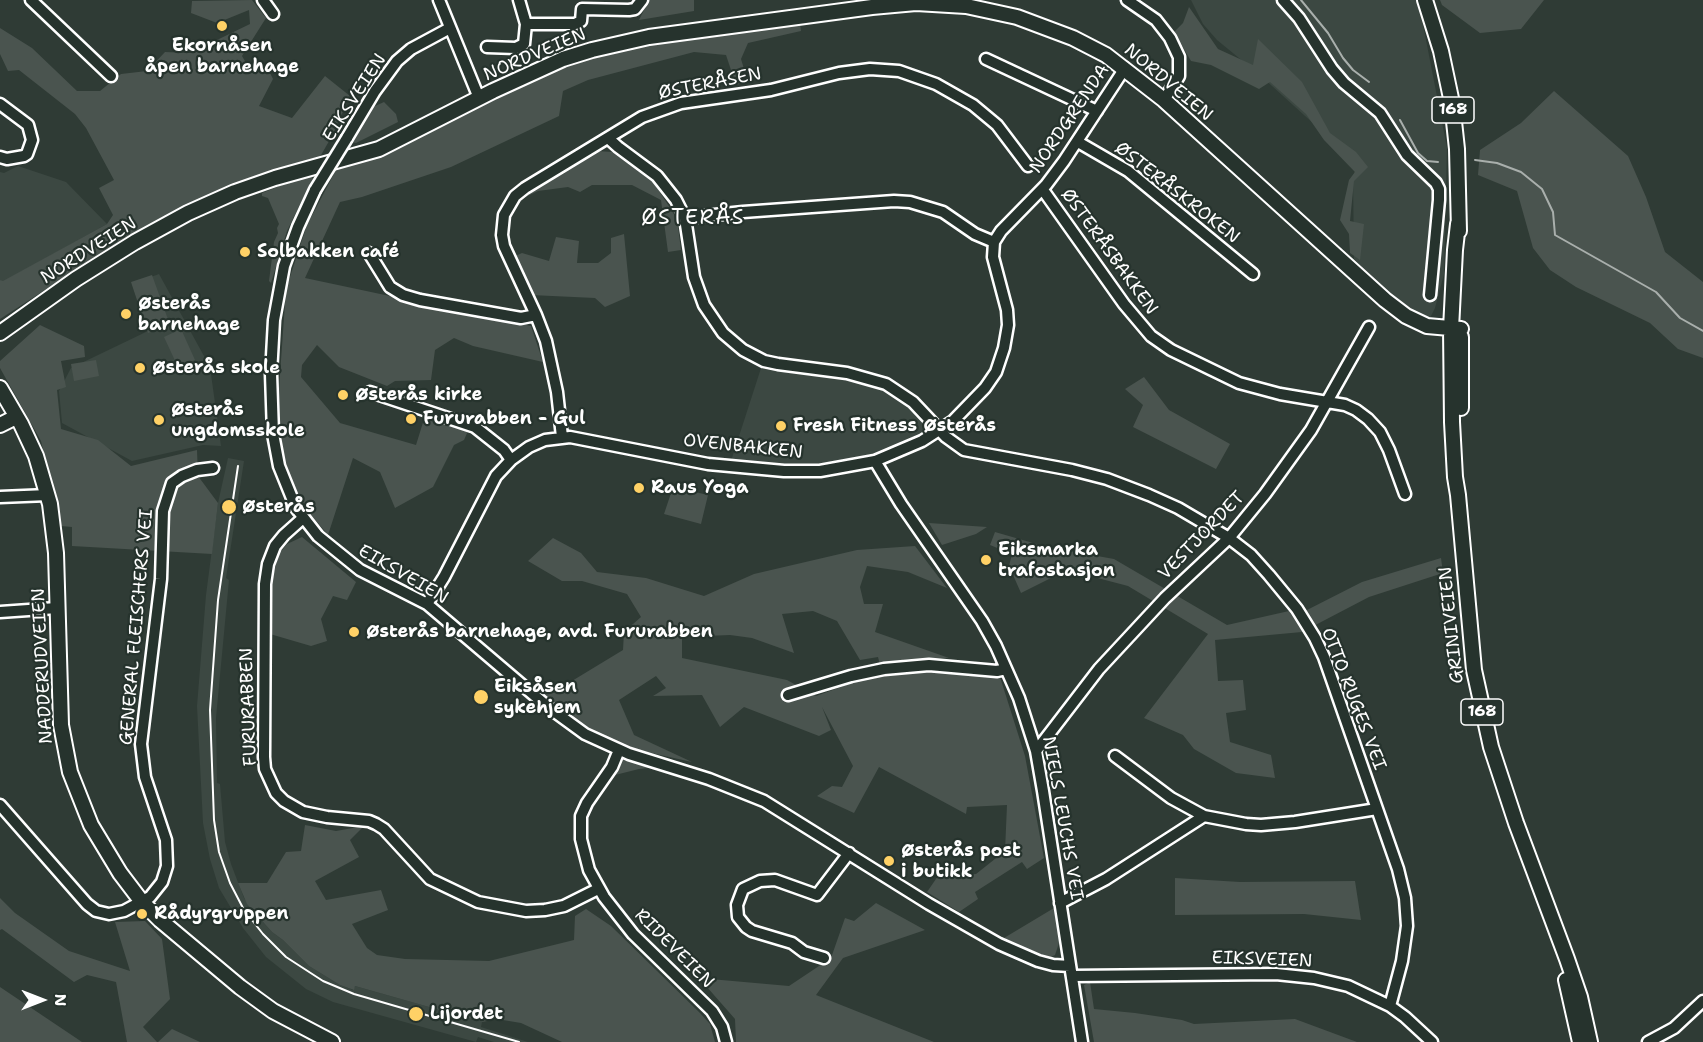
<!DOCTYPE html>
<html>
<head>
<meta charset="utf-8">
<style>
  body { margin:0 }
  #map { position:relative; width:1703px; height:1042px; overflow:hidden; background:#2f3b35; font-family:"Shantell Sans",sans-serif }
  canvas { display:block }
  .north { position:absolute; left:12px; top:970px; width:60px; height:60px; -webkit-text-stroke:4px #26332d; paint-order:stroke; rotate:90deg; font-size:16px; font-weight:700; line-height:24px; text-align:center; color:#fff }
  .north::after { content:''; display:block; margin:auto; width:21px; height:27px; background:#fff; clip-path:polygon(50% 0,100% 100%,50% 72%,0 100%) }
</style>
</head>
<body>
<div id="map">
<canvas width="1703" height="1042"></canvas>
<div class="north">N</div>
</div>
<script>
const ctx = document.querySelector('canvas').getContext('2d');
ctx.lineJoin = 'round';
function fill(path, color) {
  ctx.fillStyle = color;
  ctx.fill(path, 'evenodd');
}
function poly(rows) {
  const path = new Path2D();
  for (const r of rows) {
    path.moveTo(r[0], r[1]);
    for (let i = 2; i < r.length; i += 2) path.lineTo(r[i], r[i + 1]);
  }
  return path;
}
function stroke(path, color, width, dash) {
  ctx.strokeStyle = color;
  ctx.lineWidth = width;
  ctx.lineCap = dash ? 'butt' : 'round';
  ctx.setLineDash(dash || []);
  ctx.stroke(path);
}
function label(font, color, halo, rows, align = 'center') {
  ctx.font = font + ' "Shantell Sans",sans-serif';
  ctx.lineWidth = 4.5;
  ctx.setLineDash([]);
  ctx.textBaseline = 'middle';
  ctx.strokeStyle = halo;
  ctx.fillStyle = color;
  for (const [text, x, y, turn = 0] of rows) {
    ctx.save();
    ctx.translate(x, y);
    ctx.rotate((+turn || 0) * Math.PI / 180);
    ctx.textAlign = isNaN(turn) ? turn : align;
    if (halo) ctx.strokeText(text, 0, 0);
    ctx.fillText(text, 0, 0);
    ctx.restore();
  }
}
const built = poly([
  [1191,0,1417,0,1419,4,1447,148,1444,274,1435,308,1429,320,1385,292,1354,259,1353,178,1356,166,1326,135,1261,76,1217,40,1203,24],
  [18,166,66,182,107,224,3,282,0,280,0,172,4,173],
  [159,274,210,367,221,446,203,445,132,461,62,423,59,391,71,368,148,331,132,284],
  [762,365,790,373,870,383,894,393,930,429,871,456,824,464,777,466,731,461],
  [228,458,244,461,226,578,229,580,216,718,217,783,220,784,225,842,231,864,244,898,254,912,272,932,283,940,309,966,340,985,353,990,355,986,482,1022,481,1027,528,1042,494,1042,478,1037,476,1042,333,1002,306,989,266,957,243,928,219,888,210,859,203,823,197,706,206,595,218,503]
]);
const green = poly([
  [252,0,266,18,242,56,252,73,269,71,273,79,259,106,292,118,325,76,350,96,332,136,317,162,273,173,185,207,116,244,0,319,0,280,3,281,107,224,113,215,99,188,114,180,86,128,75,114,19,70,8,71,0,54,0,28,32,48,77,91,100,91,121,74,147,71,165,52,190,53,250,24,249,10,217,23,191,13,192,1],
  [649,0,694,0,694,11,639,20],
  [1440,0,1544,0,1521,29,1480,33,1442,5],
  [1189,7,1218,49,1253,65,1258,39,1302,82,1330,133,1356,152,1368,167,1354,181,1350,221,1364,224,1360,260,1350,253,1349,234,1340,220,1349,180,1355,172,1324,140,1306,114,1270,82,1259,89,1211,65,1191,61,1174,32,1183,23],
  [800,24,801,31,748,43,741,59,748,82,736,85,726,55,694,52,588,80,563,91,559,116,451,167,362,197,340,202,305,278,531,326,543,362,473,346,454,338,435,350,431,380,395,381,387,386,339,367,317,345,302,365,301,377,340,423,416,445,425,416,468,431,464,440,454,445,433,487,395,508,380,472,353,458,328,535,307,510,292,485,280,446,278,403,286,289,307,225,336,170,383,154,548,74,584,61,633,47],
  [1554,91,1628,156,1646,197,1665,252,1703,282,1703,358,1678,349,1650,323,1576,287,1550,270,1533,248,1517,191,1478,175,1480,150,1521,123],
  [384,102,396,114,398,122,356,143,351,142,373,107],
  [597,151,612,152,654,183,677,219,681,250,668,252,661,200,632,185,592,185,580,192,568,187,538,191,517,201,536,185],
  [307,175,313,178,287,231,271,283,269,281,274,242,278,233,277,228,279,224,268,198,262,196,262,193],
  [624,234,630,296,605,307,595,298,531,295,513,257,522,253,549,261,556,237,579,241,577,263,598,263,611,253,611,238],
  [152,275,170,325,148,333,131,282],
  [40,325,84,346,85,357,61,361,66,387,57,390,61,429,98,440,131,466,197,450,198,476,218,503,212,554,72,546,72,527,61,526,41,441,0,368,0,361],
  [181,329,195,360,178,367,164,337],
  [96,360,99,376,74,381,71,364],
  [1144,377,1169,410,1230,444,1216,469,1133,427,1143,405,1125,389],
  [673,487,708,495,701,524,664,514],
  [929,523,987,527,976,534,942,545],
  [995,532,1047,547,1114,559,1227,625,1289,611,1305,611,1362,582,1441,558,1443,573,1369,597,1302,632,1215,640,1218,681,1243,680,1246,710,1226,713,1230,742,1271,755,1275,778,1236,773,1194,749,1183,735,1144,718,1208,634,1128,586,1067,570,1021,593,1009,566,1012,554,990,545],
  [302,537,356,582,347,600,333,596,321,619,327,641,311,646,270,634,272,581,278,555,287,544],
  [553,538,581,553,597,572,646,578,704,596,754,574,857,550,915,546,947,588,908,572,867,566,860,587,864,604,883,604,875,632,949,658,907,659,880,665,878,657,860,660,837,621,813,611,782,614,794,653,752,638,730,635,682,637,682,658,787,680,816,696,866,678,900,672,931,671,1000,677,1025,756,1044,858,1027,869,1022,862,975,892,978,899,959,912,927,892,938,876,976,874,1005,851,1007,805,967,807,966,814,879,767,854,813,817,796,832,786,842,787,853,766,822,707,831,730,819,736,744,707,720,727,702,695,653,696,666,688,656,676,619,700,634,735,692,762,633,749,612,742,570,717,529,682,562,687,623,650,624,632,641,617,627,594,582,581,562,581,528,561],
  [621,760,633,760,657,767,639,769,607,777],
  [305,825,336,831,364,826,350,840,359,857,315,881,326,900,381,890,388,910,352,924,367,948,377,955,405,959,489,961,574,940,575,916,586,909,611,926,700,1013,710,1024,715,1042,562,1042,521,1023,497,1019,482,1022,355,986,354,990,340,985,309,966,283,940,272,932,247,904,238,883,267,883,286,852,301,851],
  [1175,878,1240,882,1355,881,1361,920,1304,914,1175,915],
  [0,898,15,913,69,951,130,971,115,922,145,921,162,939,170,999,143,1027,157,1042,127,1042,116,982,87,975,74,982,2,929,0,930],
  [876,903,925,930,843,958,816,995,934,1042,736,1042,735,1019,699,978,789,986,831,958,845,918,854,921],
  [1054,908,1060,940,1055,955,1051,957,1035,952,1004,938],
  [1090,982,1094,1009,1135,1013,1182,1020,1194,1024,1295,1019,1357,1042,1094,1042,1084,985],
  [0,987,82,1042,0,1042],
  [172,1029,200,1042,158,1042]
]);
const stream = poly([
  [1301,0,1328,33,1343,58,1353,70,1369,82],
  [1400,120,1418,153,1427,161,1438,162],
  [1475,160,1497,163,1521,172,1542,189,1553,212,1555,235,1656,292,1680,318,1703,331]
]);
const minor = poly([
  [31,0,111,76],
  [263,0,273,14],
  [439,0,479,98],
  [1127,0,1156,20,1170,38,1179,57,1179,76,1164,100],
  [1283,0,1299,18,1332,69,1344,83,1380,113,1407,155,1436,183,1439,189,1439,200,1430,295],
  [526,24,575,24,581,21,582,9,629,10,635,9,642,0],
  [487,47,516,48,524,44,526,24,519,0],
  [986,59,1097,111],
  [0,104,28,125,32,140,27,154,24,156,7,159,0,157],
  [347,138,375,91,397,61,411,49,450,28],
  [608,138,618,147,657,176,676,200,685,218,694,277,704,305,723,333,743,350,764,361,778,364,847,373,886,384,913,402,946,437,964,450,1072,470,1107,479,1149,495,1178,508,1229,538,1251,555,1269,575,1297,609,1315,638,1324,657,1398,869,1405,898,1407,926,1402,961,1390,1006],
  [1078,142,1128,171,1253,274],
  [315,190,298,227,284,266,274,320,271,374,273,434,279,466,296,508,318,536,360,570,427,604,548,707,585,734,629,754,709,779,764,801,929,904,999,944,1038,961,1053,965,1070,966],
  [1043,190,1124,304,1151,336,1171,350,1239,383,1280,394,1345,405,1356,410,1368,419,1380,432,1389,450,1405,494],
  [685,218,743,212,894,201,910,202,943,212,975,234,994,242],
  [369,253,390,287,403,295,420,300,521,318,536,315],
  [370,392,475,427,504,450,511,460],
  [562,437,557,392,546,341,536,315,504,246,502,235,504,215,515,196,525,188,642,117,681,103,771,90,839,73,870,69,899,71,936,84,973,105,997,125,1028,166],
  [875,461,901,504,982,621,996,646,1019,698,1036,751,1043,791,1082,1042],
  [0,497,48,495],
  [303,518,284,535,275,546,268,564,265,584,264,757,265,769,276,793,284,801,303,812,327,817,369,821,376,824,384,829,430,879,478,902,526,911,545,910,564,906,598,889],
  [427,604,444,577,496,476,511,460,529,447,545,440,570,437,708,464,784,471,820,471,875,461,922,441,953,421,985,388,996,372,1004,348,1008,325,1007,310,993,257,994,242,1001,231,1046,185,1064,161,1125,68],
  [0,612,57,608],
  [788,695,851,676,884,669,929,665,997,671,1006,669],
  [619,750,612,767,587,803,581,816,581,839,589,870,604,897,633,934,712,1011,722,1027,726,1042],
  [1036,751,1099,669,1165,598,1229,538,1265,494,1311,430,1369,327],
  [1115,756,1171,798,1204,816],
  [0,805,87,904,96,911,109,914,124,911,150,897,162,882,167,866,166,840,145,777,141,744,161,579,163,511,172,483,182,476,197,470,213,468],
  [1060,903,1106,879,1204,816,1246,824,1261,825,1295,822,1377,809],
  [824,958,804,952,792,943,752,931,746,927,738,917,737,905,743,889,760,881,775,880,817,895,849,853],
  [1072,976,1276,974,1314,978,1348,986,1390,1006,1405,1017,1432,1042],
  [1648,1042,1674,1028,1703,1001]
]);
const major = poly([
  [1425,0,1441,51,1452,103,1457,149,1459,231],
  [1458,224,1455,250,1451,329,1452,422,1455,477,1458,495,1474,670,1491,747,1516,823,1567,959,1580,997,1590,1042],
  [0,333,76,279,135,242,188,213,235,192,275,178,379,149,493,91,563,59,592,50,649,37,872,7,916,3,966,6,1017,17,1073,38,1106,55,1164,100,1385,300,1406,316,1427,326,1461,329],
  [0,388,21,424,36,456,50,504,56,553,61,725,70,772,91,825,120,873,142,902,160,920,240,987,273,1011,332,1042],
  [1461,408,1461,337],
  [0,425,16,417],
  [1566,980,1580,1042]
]);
const rail = poly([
  [238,466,218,600,210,710,214,820,219,852,230,883,244,910,263,934,286,957,323,981,354,994,519,1042]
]);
const minorBridge = poly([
  [315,190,347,138]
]);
const markers = [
  [222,26,6,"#ffd166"],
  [245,252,6,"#ffd166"],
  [126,314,6,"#ffd166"],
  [140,368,6,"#ffd166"],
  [343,395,6,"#ffd166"],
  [411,419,6,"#ffd166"],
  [159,420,6,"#ffd166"],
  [781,426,6,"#ffd166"],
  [639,488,6,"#ffd166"],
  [229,507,8,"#ffd166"],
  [986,560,6,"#ffd166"],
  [354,632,6,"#ffd166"],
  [481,697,8,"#ffd166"],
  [889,861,6,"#ffd166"],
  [142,914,6,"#ffd166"],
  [416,1014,8,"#ffd166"]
];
const shields = [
  [1453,110,42],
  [1482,712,42]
];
const shieldNames = [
  ["168",1453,110],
  ["168",1482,712]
];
const poiNames = [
  ["Ekornåsen",222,46,"center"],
  ["åpen barnehage",222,67,"center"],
  ["Solbakken café",257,252],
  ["Østerås",138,304],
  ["barnehage",138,325],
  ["Østerås skole",152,368],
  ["Østerås kirke",355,395],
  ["Østerås",171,410],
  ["ungdomsskole",171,431],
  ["Fururabben - Gul",423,419],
  ["Fresh Fitness Østerås",793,426],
  ["Raus Yoga",651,488],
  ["Østerås",242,507],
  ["Eiksmarka",998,550],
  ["trafostasjon",998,571],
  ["Østerås barnehage, avd. Fururabben",366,632],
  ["Eiksåsen",494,687],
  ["sykehjem",494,708],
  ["Østerås post",901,851],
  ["i butikk",901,872],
  ["Rådyrgruppen",154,914],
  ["Lijordet",430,1014]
];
const streetNames = [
  ["NORDVEIEN",535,55,-23],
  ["NORDVEIEN",1168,83,40],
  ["ØSTERÅSEN",710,84,-11],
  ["EIKSVEIEN",355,98,-57],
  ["NORDGRENDA",1070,119,-56],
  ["ØSTERÅSKROKEN",1177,193,38],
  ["NORDVEIEN",89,251,-32],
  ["ØSTERÅSBAKKEN",1109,252,54],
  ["OVENBAKKEN",743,447,6],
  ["VESTJORDET",1202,536,-46],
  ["EIKSVEIEN",403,575,30],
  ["GRINIVEIEN",1452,625,-96],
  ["GENERAL FLEISCHERS VEI",137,627,-85],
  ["NADDERUDVEIEN",43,666,-93],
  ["OTTO RUGES VEI",1353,699,69],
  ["FURURABBEN",249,707,-92],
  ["NIELS LEUCHS VEI",1062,818,80],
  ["RIDEVEIEN",674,949,45],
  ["EIKSVEIEN",1262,960,2]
];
const quarterNames = [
  ["ØSTERÅS",693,219]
];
fill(built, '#3c4842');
fill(green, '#4a544f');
stroke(stream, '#a9afac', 2);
stroke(minor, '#fff', 15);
stroke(major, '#fff', 18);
stroke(minor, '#26332d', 10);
stroke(major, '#26332d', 14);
stroke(rail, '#fff', 2);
stroke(minorBridge, '#fff', 15, []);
stroke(minorBridge, '#26332d', 10);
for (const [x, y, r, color] of markers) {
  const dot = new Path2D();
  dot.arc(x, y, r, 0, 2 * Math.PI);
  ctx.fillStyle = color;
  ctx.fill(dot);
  stroke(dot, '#26332d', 2);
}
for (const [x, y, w] of shields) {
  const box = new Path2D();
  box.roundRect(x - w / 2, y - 13, w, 26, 4.5);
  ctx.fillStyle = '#26332d';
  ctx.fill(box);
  stroke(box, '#fff', 1.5);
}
label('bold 16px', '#fff', null, shieldNames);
label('bold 18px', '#fff', '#26332d', poiNames, 'left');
label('18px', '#fff', '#26332d', streetNames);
ctx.letterSpacing = '1.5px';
label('21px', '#fff', '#26332d', quarterNames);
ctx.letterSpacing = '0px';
</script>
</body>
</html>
